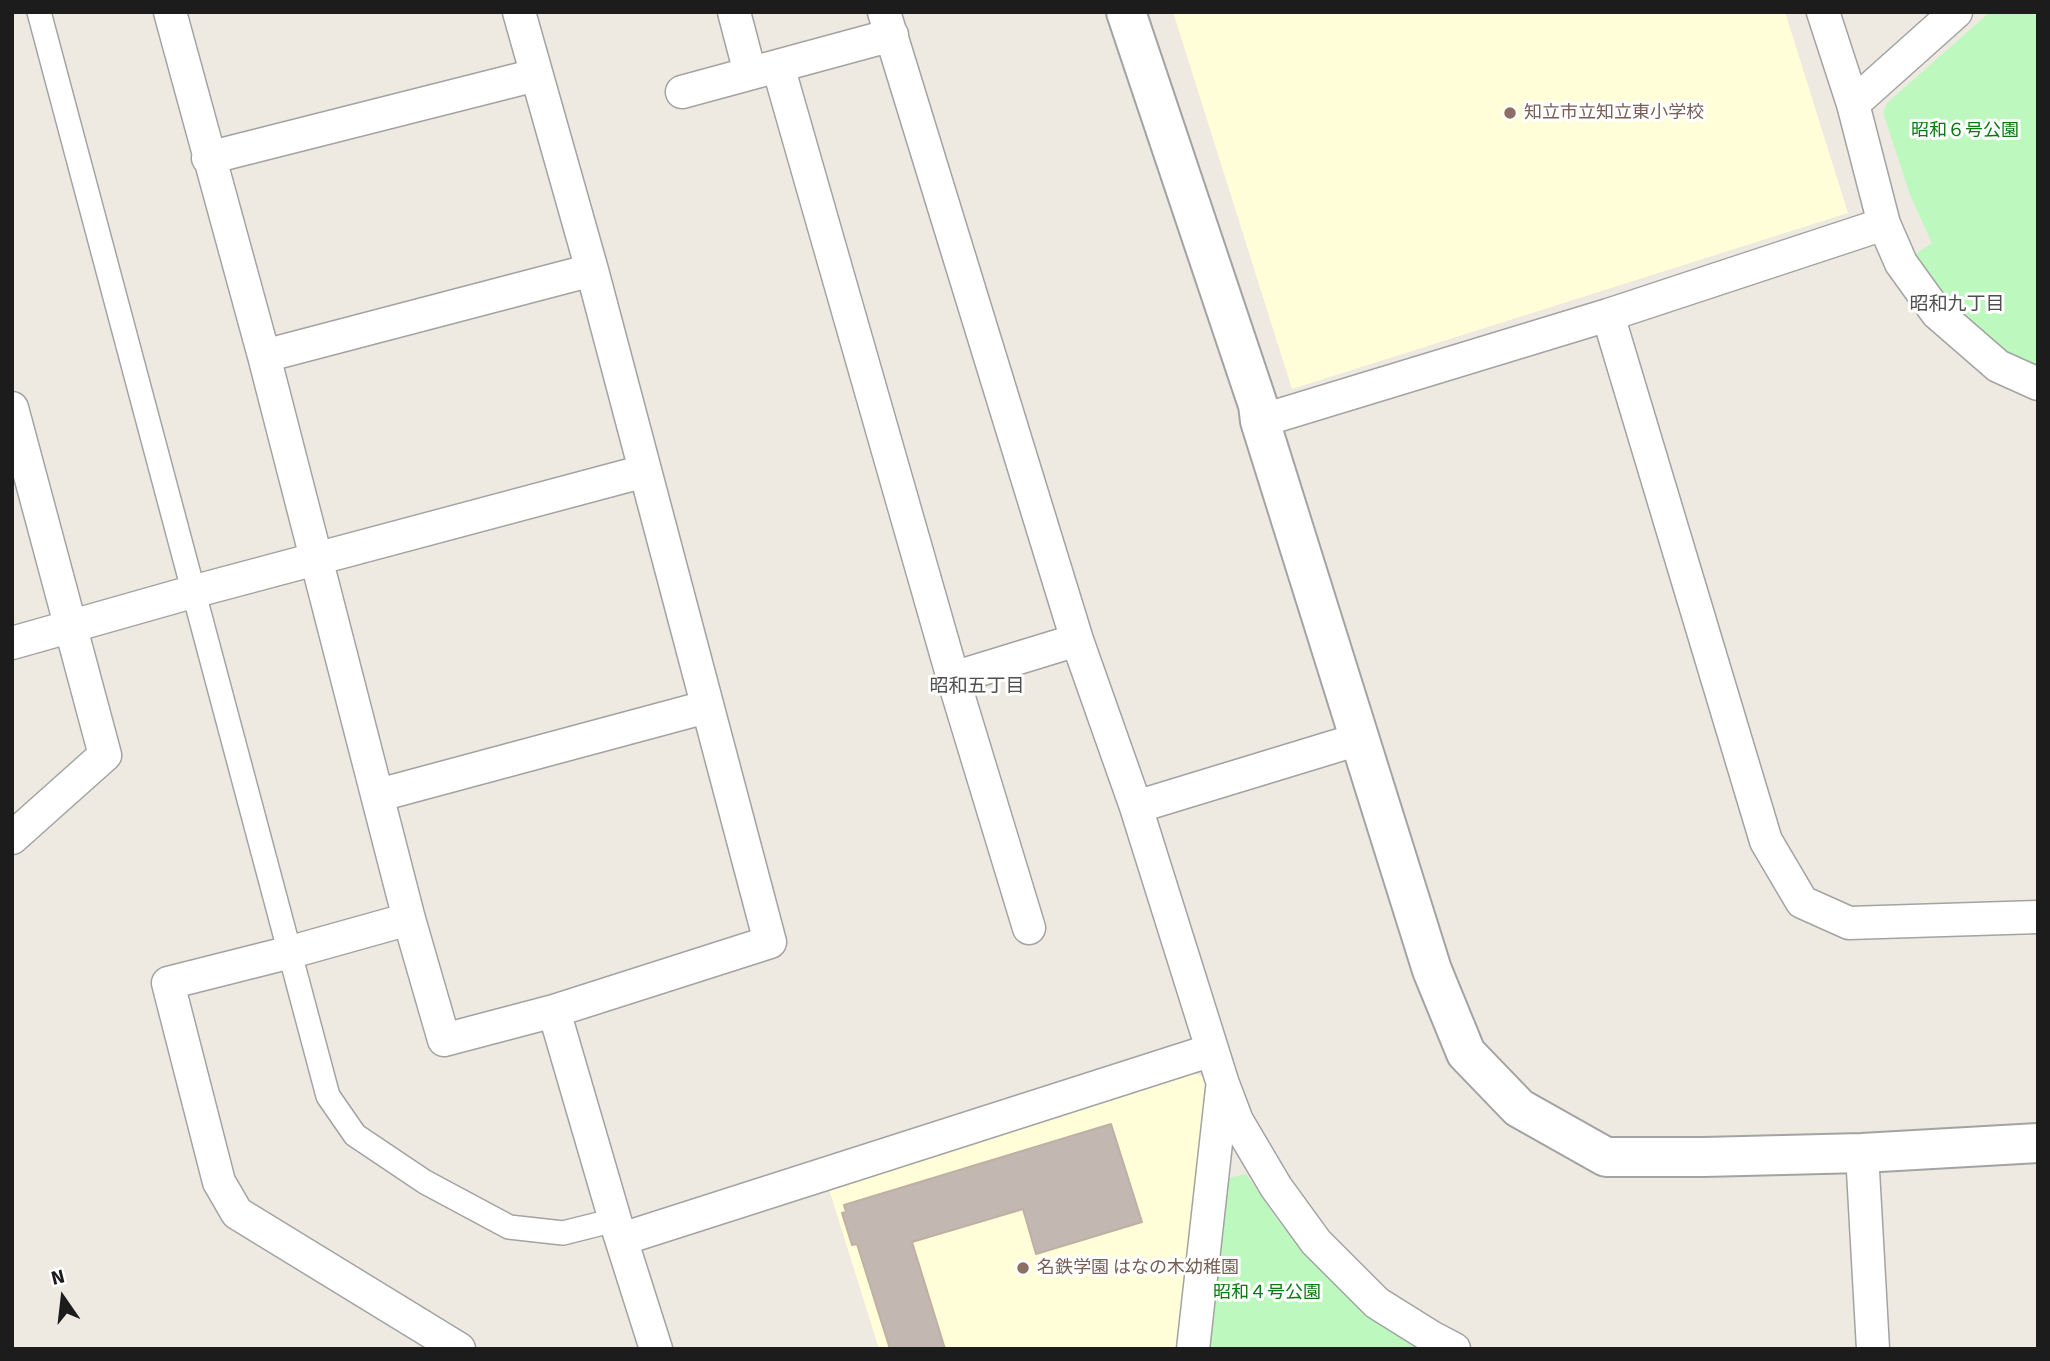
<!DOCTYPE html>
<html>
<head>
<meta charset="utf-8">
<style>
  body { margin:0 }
  #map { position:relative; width:2050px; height:1361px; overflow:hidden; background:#eee9e1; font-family:Signika,sans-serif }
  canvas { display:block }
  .frame { position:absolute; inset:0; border:14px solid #1c1c1c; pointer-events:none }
  .north { position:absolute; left:28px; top:1263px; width:70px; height:70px; -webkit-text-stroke:5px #fff; paint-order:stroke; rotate:346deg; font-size:19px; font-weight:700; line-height:28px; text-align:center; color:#1c1c1c }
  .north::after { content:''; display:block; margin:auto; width:24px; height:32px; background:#1c1c1c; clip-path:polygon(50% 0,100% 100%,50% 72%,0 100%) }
</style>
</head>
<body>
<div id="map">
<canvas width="2050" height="1361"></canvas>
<div class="frame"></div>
<div class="north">N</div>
</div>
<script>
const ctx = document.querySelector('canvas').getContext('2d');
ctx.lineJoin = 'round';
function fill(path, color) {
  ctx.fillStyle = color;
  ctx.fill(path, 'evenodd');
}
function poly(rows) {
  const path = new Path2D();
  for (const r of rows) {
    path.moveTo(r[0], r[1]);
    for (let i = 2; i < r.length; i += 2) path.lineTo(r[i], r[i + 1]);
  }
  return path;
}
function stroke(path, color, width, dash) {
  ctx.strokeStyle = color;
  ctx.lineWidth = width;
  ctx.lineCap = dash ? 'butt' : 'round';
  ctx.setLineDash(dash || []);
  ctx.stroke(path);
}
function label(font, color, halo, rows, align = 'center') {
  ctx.font = font + ' Signika,"Noto Sans JP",sans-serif';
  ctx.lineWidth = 6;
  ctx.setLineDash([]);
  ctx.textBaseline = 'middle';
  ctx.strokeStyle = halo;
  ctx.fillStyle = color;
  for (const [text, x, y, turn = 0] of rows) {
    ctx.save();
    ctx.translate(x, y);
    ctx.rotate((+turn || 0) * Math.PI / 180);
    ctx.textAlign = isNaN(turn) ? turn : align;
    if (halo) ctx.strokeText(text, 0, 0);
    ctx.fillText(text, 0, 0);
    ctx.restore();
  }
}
const education = poly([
  [1173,12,1785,12,1848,213,1292,389],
  [1193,1073,1206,1078,1212,1103,1183,1349,879,1349,828,1186]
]);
const park = poly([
  [1990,12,2038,12,2038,369,2000,351,1950,306,1913,256,1932,243,1910,195,1883,112,1887,103],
  [1246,1174,1277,1219,1317,1266,1364,1312,1422,1349,1203,1349,1225,1179]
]);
const building = poly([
  [1111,1124,1142,1222,1036,1254,1023,1209,912,1242,945,1349,890,1349,857,1244,852,1245,842,1213,846,1212,844,1205,1111,1124]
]);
const pedestrian = poly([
  [39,12,328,1096,355,1135,425,1182,509,1227,563,1233,615,1220]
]);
const minor = poly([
  [170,12,264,356,409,919,444,1040,554,1011,770,942,592,270,519,12],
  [734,12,750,73],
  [884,12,1077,640,1136,807,1223,1084,1237,1121,1276,1187,1316,1242,1377,1303,1433,1338,1454,1349],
  [1823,12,1853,104,1884,224,1901,263,1937,313,1998,366,2038,384],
  [778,66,953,678,1029,928],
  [682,92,892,35],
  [1853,104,1956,12],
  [208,158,536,75],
  [1608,315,1766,841,1802,902,1849,923,2038,917],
  [264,356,592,270],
  [12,408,105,755,12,838],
  [1260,421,1608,315,1884,224],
  [12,643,192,592,645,471],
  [953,678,1077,640],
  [379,795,706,707],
  [1136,807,1359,739],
  [409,919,291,952,168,983,219,1182,237,1213,459,1349],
  [554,1011,615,1220,656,1349],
  [1862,1153,1873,1349],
  [622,1239,1212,1050],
  [1193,1349,1222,1089]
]);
const tertiary = poly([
  [1126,12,1258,405,1260,421,1432,970,1466,1053,1519,1108,1606,1157,1704,1157,1862,1153,2038,1143]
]);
const markers = [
  [1510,113,7,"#8d6e63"],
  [1023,1268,7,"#8d6e63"]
];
const educationNames = [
  ["知立市立知立東小学校",1524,113],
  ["名鉄学園 はなの木幼稚園",1037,1268]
];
const parkNames = [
  ["昭和６号公園",1965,131],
  ["昭和４号公園",1267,1293]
];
const neighbourhoodNames = [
  ["昭和九丁目",1957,305],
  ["昭和五丁目",977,687]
];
fill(education, '#fffed9');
fill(park, '#bdf9bf');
fill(building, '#c2b8b1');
stroke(building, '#bfafa4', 2);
stroke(pedestrian, '#a3a3a3', 26);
stroke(minor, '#a3a3a3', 35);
stroke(tertiary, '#a3a3a3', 42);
stroke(pedestrian, '#fff', 23);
stroke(minor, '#fff', 32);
stroke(tertiary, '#fff', 38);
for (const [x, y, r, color] of markers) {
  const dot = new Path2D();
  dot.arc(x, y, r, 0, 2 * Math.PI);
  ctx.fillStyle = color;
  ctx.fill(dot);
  stroke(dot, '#fff', 2.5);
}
label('18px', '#785e54', '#fff', educationNames, 'left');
label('18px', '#0a7a10', '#fff', parkNames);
label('19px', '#4f4f4f', '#fff', neighbourhoodNames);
</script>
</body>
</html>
